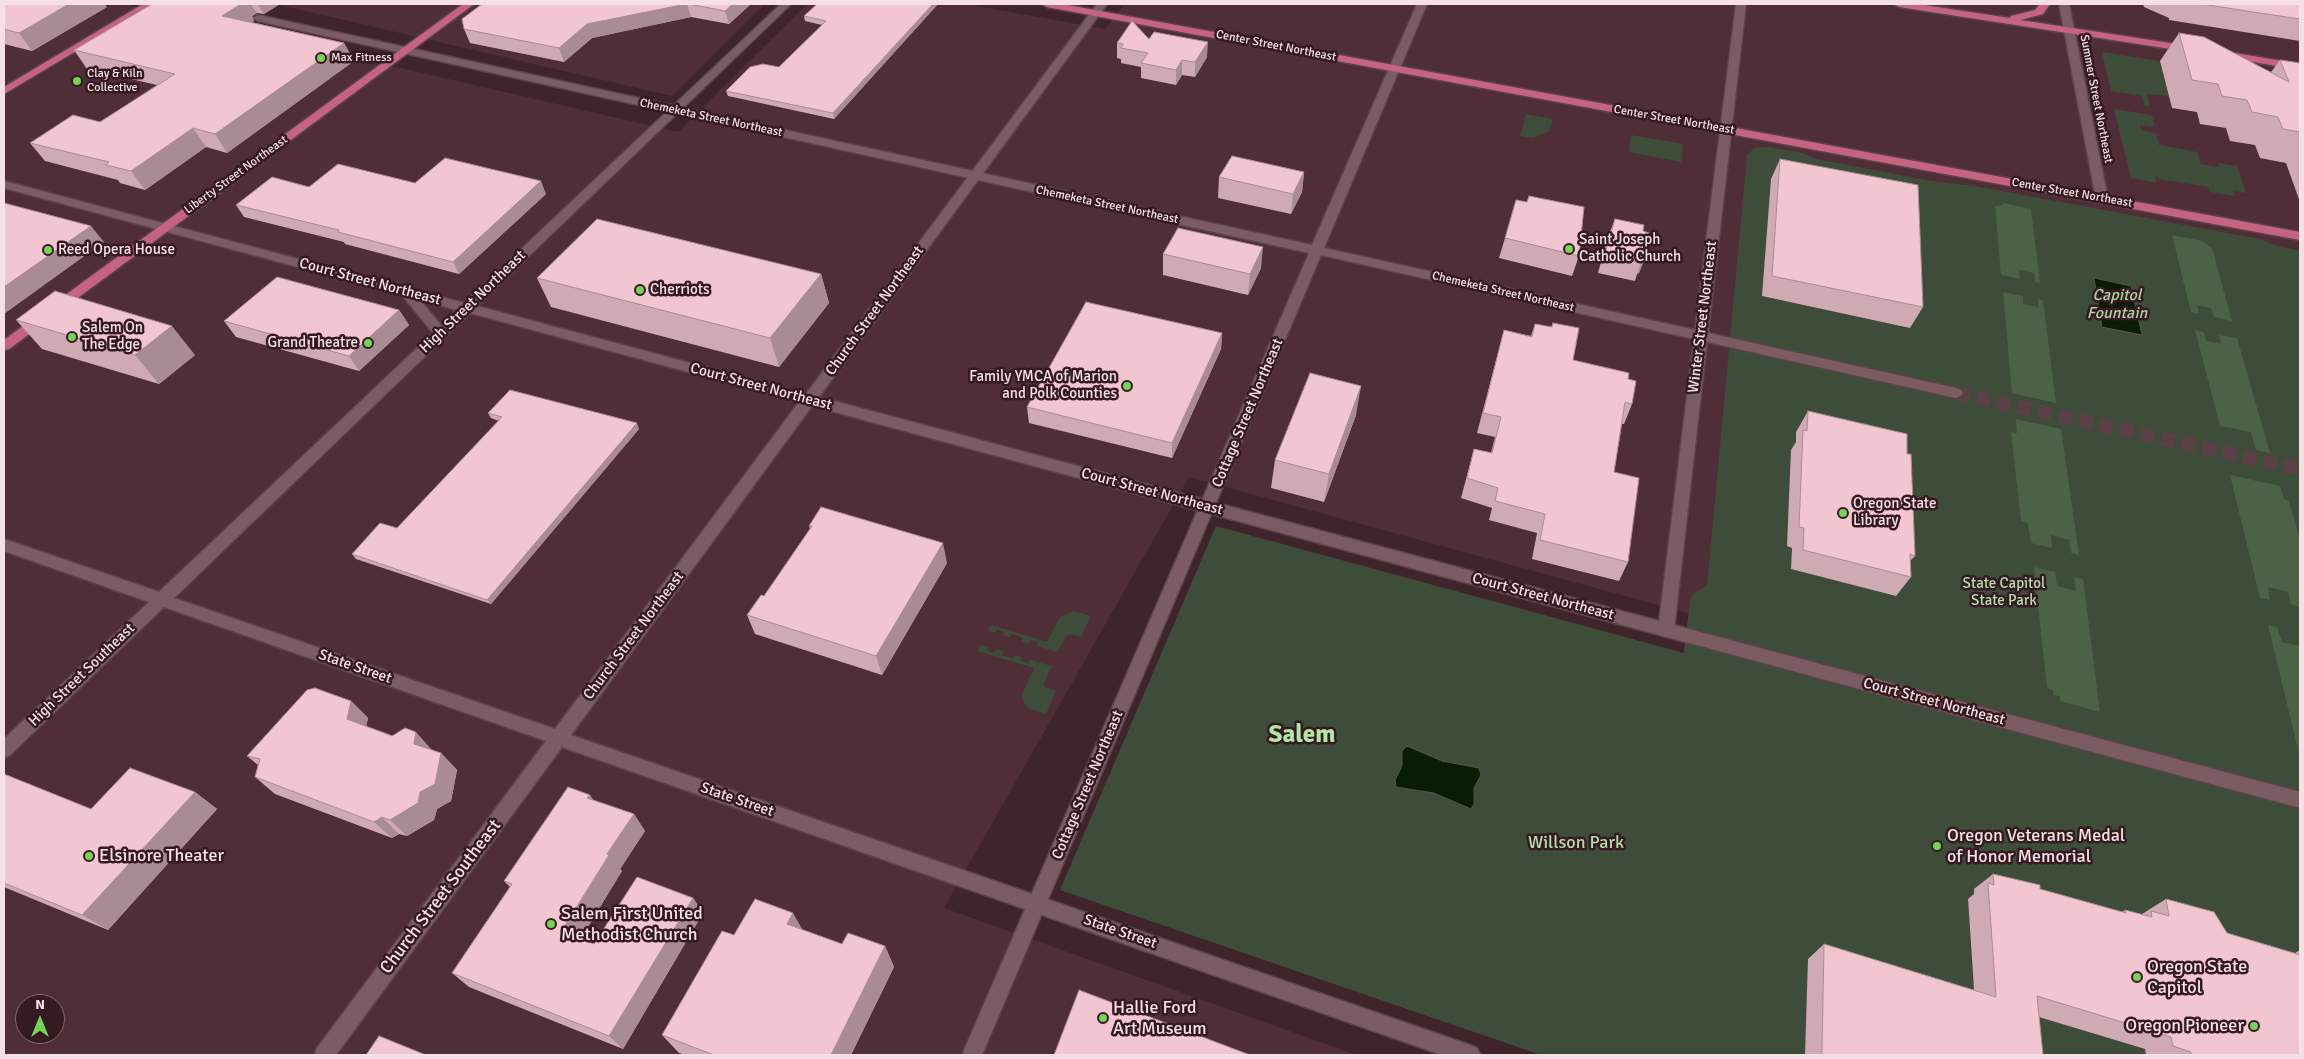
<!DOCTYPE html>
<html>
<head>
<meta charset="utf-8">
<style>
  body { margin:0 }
  #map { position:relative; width:2304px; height:1059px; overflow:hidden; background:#40242b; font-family:Signika,sans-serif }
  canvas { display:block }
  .frame { position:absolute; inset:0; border:5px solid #f5e1e5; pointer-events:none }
  .north { position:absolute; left:15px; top:994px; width:50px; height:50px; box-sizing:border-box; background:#351a21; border:1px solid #826a6f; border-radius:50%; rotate:0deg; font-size:14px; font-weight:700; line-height:20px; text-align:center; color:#f5e1e5 }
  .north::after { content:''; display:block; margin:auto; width:18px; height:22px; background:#77d259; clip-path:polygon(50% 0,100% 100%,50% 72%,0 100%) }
</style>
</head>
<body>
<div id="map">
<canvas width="2304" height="1059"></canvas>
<div class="frame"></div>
<div class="north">N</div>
</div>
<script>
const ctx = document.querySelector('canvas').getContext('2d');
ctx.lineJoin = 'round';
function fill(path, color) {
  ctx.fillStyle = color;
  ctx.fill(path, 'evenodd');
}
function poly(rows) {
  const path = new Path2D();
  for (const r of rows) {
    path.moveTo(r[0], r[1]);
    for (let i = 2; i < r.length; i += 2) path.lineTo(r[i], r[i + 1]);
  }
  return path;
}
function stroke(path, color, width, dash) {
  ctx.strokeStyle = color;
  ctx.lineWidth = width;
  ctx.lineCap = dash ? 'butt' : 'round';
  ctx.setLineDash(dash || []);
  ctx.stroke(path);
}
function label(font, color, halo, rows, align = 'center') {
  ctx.font = font + ' Signika,sans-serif';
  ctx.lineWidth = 5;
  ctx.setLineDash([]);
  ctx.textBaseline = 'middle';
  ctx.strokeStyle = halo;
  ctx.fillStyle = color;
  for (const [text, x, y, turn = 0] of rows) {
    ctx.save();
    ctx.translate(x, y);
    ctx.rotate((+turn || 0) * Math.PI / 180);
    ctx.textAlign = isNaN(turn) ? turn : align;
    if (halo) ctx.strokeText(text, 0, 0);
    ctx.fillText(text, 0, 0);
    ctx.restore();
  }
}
const built = poly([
  [4,4,123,4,678,132,807,4,966,4,1105,29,1124,5,1122,4,2300,4,2300,439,2241,236,1960,184,2017,703,1189,477,944,908,1357,1055,4,1055],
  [25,1004,55,1004,55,1034,25,1034],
  [275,4,764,4,672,96]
]);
const green = poly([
  [2102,52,2159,61,2169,96,2147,94,2150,106,2144,105,2142,96,2111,91],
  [2114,109,2152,115,2155,127,2140,125,2141,130,2156,133,2159,145,2197,152,2201,164,2219,167,2218,163,2237,166,2246,193,2234,191,2235,196,2210,192,2208,187,2159,179,2155,175,2157,183,2131,178],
  [1526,114,1553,119,1550,131,1532,138,1520,136],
  [1631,135,1683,144,1681,162,1629,152],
  [1769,147,1802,153,1817,159,1932,181,1975,186,2260,239,2274,245,2300,251,2300,962,2144,931,1974,889,1974,901,1968,899,1973,982,1979,984,1972,1055,1541,1055,1060,890,1216,526,1684,653,1690,600,1694,593,1707,586,1747,155,1754,148],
  [1074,611,1091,616,1081,637,1071,634,1066,636,1058,652,1036,646,1038,642,1031,640,1029,644,1021,642,1023,638,1012,634,1009,637,1003,635,1004,632,997,629,995,633,988,631,991,625,1047,642,1060,617],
  [981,645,988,647,987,651,994,653,996,649,1003,651,1002,655,1013,659,1016,655,1022,657,1021,661,1028,663,1030,660,1052,666,1044,683,1045,687,1056,691,1046,714,1027,708,1021,696,1034,668,977,651],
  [2015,1009,2145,1049,2146,1055,2019,1055]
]);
const forest = poly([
  [2004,203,2031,209,2040,283,2035,282,2034,273,2019,270,2020,279,2001,275,1995,206,2003,205],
  [2172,235,2202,241,2212,248,2232,321,2214,317,2211,308,2197,305,2199,314,2191,312],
  [2003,292,2023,296,2023,304,2038,307,2038,299,2043,300,2056,403,2012,393],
  [2195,330,2204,332,2206,341,2221,344,2219,335,2237,338,2270,453,2256,450,2251,432,2220,426],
  [2016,419,2061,429,2079,555,2071,553,2069,540,2051,535,2052,548,2031,543,2028,523,2021,521,2011,432,2017,433],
  [2230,475,2280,486,2284,499,2289,501,2300,540,2300,607,2291,604,2288,592,2268,587,2270,600,2260,598],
  [2034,567,2055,572,2057,586,2076,591,2074,577,2083,579,2100,712,2060,701,2060,696,2053,695,2053,690,2047,688],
  [2268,625,2277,627,2282,642,2300,646,2300,758]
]);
const water = poly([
  [2094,278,2131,286,2142,335,2102,327,2094,278],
  [1407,746,1442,761,1479,768,1481,775,1474,788,1474,804,1471,809,1434,793,1396,787,1395,780,1402,766,1402,751,1407,746]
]);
const tertiaryTunnel = poly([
  [1956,393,2300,469]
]);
const tertiary = poly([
  [1417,4,1427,4,1324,248,1695,330,1736,4,1746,4,1708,333,1956,388,1961,390,1963,393,1961,396,1956,398,1707,342,1674,630,1672,635,1666,637,1660,635,1658,630,1694,339,1321,255,982,1055,962,1055,1309,253,258,21,253,18,258,15,1312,245,1417,4]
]);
const secondary = poly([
  [781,4,791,4,477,306,806,394,1097,4,1107,4,819,397,2300,792,2300,808,812,406,571,735,1470,1045,1477,1048,1480,1055,1442,1055,562,747,336,1055,314,1055,317,1048,546,741,164,607,10,755,4,758,4,739,149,602,4,551,4,539,159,592,433,333,402,295,4,188,4,181,464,303,781,4],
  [420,300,457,310,441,325,420,300],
  [470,313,799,402,555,729,174,598,470,313],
  [2059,4,2069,4,2108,199,2102,203,2096,199,2059,4]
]);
const primary = poly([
  [143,4,155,4,4,94,4,87,143,4],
  [463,4,474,4,9,349,4,350,4,340,463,4],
  [1042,4,1062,4,2300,232,2300,240,1047,7,1042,4],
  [1894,4,1917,4,2010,18,2011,16,2035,10,2040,4,2050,4,2043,14,2020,20,2190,46,2195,49,2190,52,1899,7,1894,4],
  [2223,51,2300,64,2300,70,2219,56,2219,52,2223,51]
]);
const wall = poly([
  [4,4,107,7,32,51,4,44],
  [152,4,280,4,264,14,257,13,252,16,254,21,251,22,344,43,354,61,227,153,206,147,145,190,120,183,118,180,45,161,30,143,100,122,157,85,87,69,74,50],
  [482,4,751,4,729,24,691,17,592,38,564,62,470,43,464,29],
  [938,4,834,119,728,96,726,91,779,67,822,25,805,21,804,16],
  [2143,4,2300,4,2300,41,2169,20,2169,18,2144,7],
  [2179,33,2271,72,2280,60,2300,63,2300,202,2286,163,2260,158,2255,145,2230,141,2226,128,2200,124,2197,112,2172,108,2160,61],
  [1149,39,1207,57,1195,77,1182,75,1176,85,1141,78,1141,67,1121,63,1121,59,1117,58,1117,43],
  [1780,159,1923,307,1910,328,1762,296,1771,179],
  [1304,172,1302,192,1291,214,1218,198,1219,177],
  [415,183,546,194,459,274,345,244,344,242,244,217,236,205,309,187],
  [1527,202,1579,256,1572,276,1499,258,1505,238],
  [1615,219,1643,231,1647,253,1639,273,1637,274,1635,281,1598,273,1607,239],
  [1163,254,1261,268,1248,295,1163,275],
  [821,274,829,303,779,367,551,307,537,278],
  [399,310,409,325,359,371,236,337,224,321],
  [16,320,195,355,159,384,42,349],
  [1553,323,1573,360,1628,379,1632,404,1624,424,1622,424,1614,472,1628,562,1619,581,1532,559,1537,533,1489,520,1492,508,1461,498,1474,449,1491,453,1495,437,1477,433,1504,330,1531,336,1535,324,1551,327],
  [1222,333,1221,349,1172,458,1029,423,1027,407],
  [1808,411,1907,454,1915,556,1910,561,1911,577,1896,596,1791,569,1792,548,1787,546,1791,450,1796,442,1796,432],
  [488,413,639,429,491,604,356,559,352,554,397,528,499,421,491,418],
  [1356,415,1324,502,1271,488,1275,460],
  [809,526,947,563,882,675,755,634,747,615,764,596,810,529],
  [351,701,368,718,366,726,441,753,457,770,451,801,437,809,434,820,407,836,399,834,392,838,275,794,255,777,258,765,247,756],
  [4,774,91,809,195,792,217,809,108,930,4,887],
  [594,800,634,814,645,831,620,869,622,871,580,939,594,944,693,898,703,913,623,1049,469,987,452,973,510,887,504,881],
  [1993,874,2040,889,2122,912,2125,910,2142,915,2142,914,2166,899,2227,933,2295,953,2300,950,2300,1055,2146,1055,2145,1049,2039,1017,2043,1055,1805,1055,1808,959,1824,944,1974,990,1968,899,1974,894,1974,889],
  [803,930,842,944,885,946,894,967,851,1055,685,1055,679,1053,662,1035,734,935]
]);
const shadedWall = poly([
  [69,4,105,4,107,7,32,51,19,33],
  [241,4,251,4,257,13,252,16,254,21,233,34,222,16],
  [257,4,280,4,264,14],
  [687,4,691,17,592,38,564,62,559,48,587,24],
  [733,4,751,4,729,24,725,11],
  [933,4,938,4,834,119,833,113],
  [1208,42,1207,57,1195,77,1195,62],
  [344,43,354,61,227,153,215,134],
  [1182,60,1182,75,1176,85,1176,70],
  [193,128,206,147,145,190,131,171],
  [1304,172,1302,192,1291,214,1293,194],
  [541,181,546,194,459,274,453,262],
  [91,226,104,242,4,314,4,287],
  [1263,247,1261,268,1248,295,1250,274],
  [1647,253,1639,273,1637,274,1644,254],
  [821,274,829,303,779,367,770,338],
  [399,310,409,325,359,371,349,356],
  [172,326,195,355,159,384,135,355],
  [1222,333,1221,349,1172,458,1172,443],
  [1361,386,1356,415,1324,502,1329,474],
  [637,423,639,429,491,604,487,600],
  [943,543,947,563,882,675,876,656],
  [351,701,368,718,364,737,347,719],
  [416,732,432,750,414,744],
  [441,753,457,770,451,801,437,809,434,820,407,836,390,820,420,792],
  [195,792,217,809,108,930,82,915],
  [590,795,602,812,587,798],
  [634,814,645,831,620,869,622,871,576,947,561,932,607,854],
  [382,817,399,834,392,838,374,822],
  [693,898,703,913,623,1049,609,1036],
  [793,913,805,934,787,924],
  [885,946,894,967,851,1055,831,1055]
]);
const building = poly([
  [4,4,69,4,19,33,4,29,4,4],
  [152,4,241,4,222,16,344,43,215,134,193,128,131,171,106,165,109,162,30,143,73,115,100,122,175,74,74,50,152,4],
  [482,4,686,4,587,24,559,48,464,29,462,19,482,4],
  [689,4,733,4,725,11,689,4],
  [817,4,933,4,833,113,726,91,750,67,763,64,779,67,826,21,804,16,817,4],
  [2202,4,2300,4,2300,19,2253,12,2202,4],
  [1132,21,1149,39,1154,32,1208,42,1195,62,1182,60,1176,70,1141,63,1148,53,1121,48,1123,44,1117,43,1132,21],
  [2179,33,2204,37,2289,82,2280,60,2300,63,2300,132,2283,129,2278,117,2252,112,2247,100,2222,96,2218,84,2192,80,2179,33],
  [1232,156,1304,172,1293,194,1219,177,1232,156],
  [445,158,541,181,453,262,338,232,339,230,236,205,272,177,309,187,338,164,415,183,445,158],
  [1780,159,1918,185,1923,307,1772,276,1780,159],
  [1529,196,1584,207,1579,256,1505,238,1516,200,1527,202,1529,196],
  [4,203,91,226,4,287,4,203],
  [597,219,821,274,770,338,537,278,597,219],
  [1615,219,1644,225,1643,231,1649,233,1648,235,1651,236,1647,253,1644,254,1642,261,1605,253,1615,219],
  [1178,228,1263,247,1250,274,1163,254,1178,228],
  [277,277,399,310,349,356,224,321,277,277],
  [55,291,172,326,135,355,16,320,55,291],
  [1086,302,1222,333,1172,443,1027,407,1086,302],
  [1553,323,1579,328,1573,360,1629,373,1628,379,1636,381,1632,404,1625,402,1614,472,1639,478,1628,562,1540,540,1545,514,1495,501,1498,488,1467,478,1474,449,1492,453,1501,417,1483,413,1504,330,1532,337,1535,324,1552,327,1553,323],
  [1310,373,1361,386,1329,474,1275,460,1310,373],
  [510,390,637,423,487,600,352,554,380,523,397,528,502,417,488,413,510,390],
  [1808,411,1907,434,1907,454,1911,454,1915,556,1910,554,1911,577,1803,550,1804,528,1799,527,1803,430,1807,431,1808,411],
  [821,507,943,543,876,656,747,615,761,595,764,596,812,526,809,526,821,507],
  [315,688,351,701,347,719,392,736,405,728,416,732,414,744,441,753,435,784,420,792,418,803,390,820,382,817,374,822,255,777,260,759,247,756,307,690,315,688],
  [130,768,195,792,82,915,4,883,4,774,91,809,130,768],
  [568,787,590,795,587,798,634,814,607,854,609,855,561,932,594,944,637,877,693,898,609,1036,452,973,512,884,504,881,568,787],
  [1993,874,2040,885,2040,889,2126,913,2125,910,2152,917,2151,911,2169,916,2166,899,2214,912,2227,933,2300,955,2300,1055,2191,1055,2191,1052,2173,1046,2171,1037,2037,996,2043,1055,1825,1055,1822,1054,1824,944,1996,997,1988,883,1994,885,1993,874],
  [755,899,793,913,787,924,842,944,848,933,885,946,831,1055,714,1055,662,1035,722,931,734,935,755,899],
  [1079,990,1250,1055,1054,1055,1079,990],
  [379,1036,426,1055,366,1055,379,1036]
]);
const markers = [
  [321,58,5,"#77d259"],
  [77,81,5,"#77d259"],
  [1569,249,5,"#77d259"],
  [48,250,5,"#77d259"],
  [640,290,5,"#77d259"],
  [72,337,5,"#77d259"],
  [368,343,5,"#77d259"],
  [1127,386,5,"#77d259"],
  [1843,513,5,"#77d259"],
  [1937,846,5,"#77d259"],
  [89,856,5,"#77d259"],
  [551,924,5,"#77d259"],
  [2137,977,5,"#77d259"],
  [1103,1018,5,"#77d259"],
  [2254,1026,5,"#77d259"]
];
const farStreetnames = [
  ["Center Street Northeast",1276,46,11],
  ["Summer Street Northeast",2096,99,79],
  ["Chemeketa Street Northeast",711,118,12],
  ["Center Street Northeast",1674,120,10],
  ["Liberty Street Northeast",236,175,-36],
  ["Center Street Northeast",2072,193,10],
  ["Chemeketa Street Northeast",1107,205,12],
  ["Chemeketa Street Northeast",1503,292,13]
];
const farPoinames = [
  ["Max Fitness",331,58],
  ["Clay & Kiln",87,74],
  ["Collective",87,88]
];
const poiNames = [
  ["Saint Joseph",1579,240],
  ["Catholic Church",1579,257],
  ["Reed Opera House",58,250],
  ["Cherriots",650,290],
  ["Salem On",82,328],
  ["The Edge",82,345],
  ["Grand Theatre",358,343,"right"],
  ["Family YMCA of Marion",1117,377,"right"],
  ["and Polk Counties",1117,394,"right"],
  ["Oregon State",1853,504],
  ["Library",1853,521]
];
const streetNames = [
  ["Court Street Northeast",370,282,15],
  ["High Street Northeast",473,302,-44],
  ["Church Street Northeast",875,311,-54],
  ["Winter Street Northeast",1703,317,-83],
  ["Court Street Northeast",761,387,15],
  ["Cottage Street Northeast",1248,413,-67],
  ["Court Street Northeast",1152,492,15],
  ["Court Street Northeast",1543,597,15],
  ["Church Street Northeast",634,636,-53],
  ["State Street",355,667,19],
  ["High Street Southeast",82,675,-44],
  ["Court Street Northeast",1934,702,15],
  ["Cottage Street Northeast",1088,785,-67],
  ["State Street",737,800,19],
  ["State Street",1120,932,19]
];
const parkNames = [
  ["State Capitol",2004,584],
  ["State Park",2004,601]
];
const waterNames = [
  ["Capitol",2117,296],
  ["Fountain",2117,314]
];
const nearPoinames = [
  ["Oregon Veterans Medal",1947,836],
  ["of Honor Memorial",1947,857],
  ["Elsinore Theater",99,856],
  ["Salem First United",561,914],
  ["Methodist Church",561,935],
  ["Oregon State",2147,967],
  ["Capitol",2147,988],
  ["Hallie Ford",1113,1008],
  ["Art Museum",1113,1029],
  ["Oregon Pioneer",2244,1026,"right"]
];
const nearParknames = [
  ["Willson Park",1576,843]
];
const nearStreetnames = [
  ["Church Street Southeast",441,897,-53]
];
const townNames = [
  ["Salem",1302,735]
];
fill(built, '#502e37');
fill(green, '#3e4c3a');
fill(forest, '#4c6246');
fill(water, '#091c04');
stroke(water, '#505748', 1);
stroke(tertiaryTunnel, '#5b4047', 14, [14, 7]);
stroke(tertiary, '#5b434a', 3);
stroke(secondary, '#5b434a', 3);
stroke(primary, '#5b434a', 3);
fill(tertiary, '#7c5c63');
fill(secondary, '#7c5c63');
fill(primary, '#c66380');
fill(wall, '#d0aab3');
fill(shadedWall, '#a98b92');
fill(building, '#f2c6d0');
stroke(building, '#a98b92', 1);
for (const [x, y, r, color] of markers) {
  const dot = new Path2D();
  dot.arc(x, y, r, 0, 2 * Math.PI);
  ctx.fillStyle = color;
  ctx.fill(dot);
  stroke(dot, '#351a21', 2);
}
label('12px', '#f5e1e5', '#351a21', farStreetnames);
label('12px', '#f5e1e5', '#351a21', farPoinames, 'left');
label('15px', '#f5e1e5', '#351a21', poiNames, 'left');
label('15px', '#f5e1e5', '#351a21', streetNames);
label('15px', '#b6deab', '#351a21', parkNames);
label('italic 16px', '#abd3a0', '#351a21', waterNames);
label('18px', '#f5e1e5', '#351a21', nearPoinames, 'left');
label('18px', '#b6deab', '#351a21', nearParknames);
label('18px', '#f5e1e5', '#351a21', nearStreetnames);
label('bold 25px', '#b4e5a6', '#351a21', townNames);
</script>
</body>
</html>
